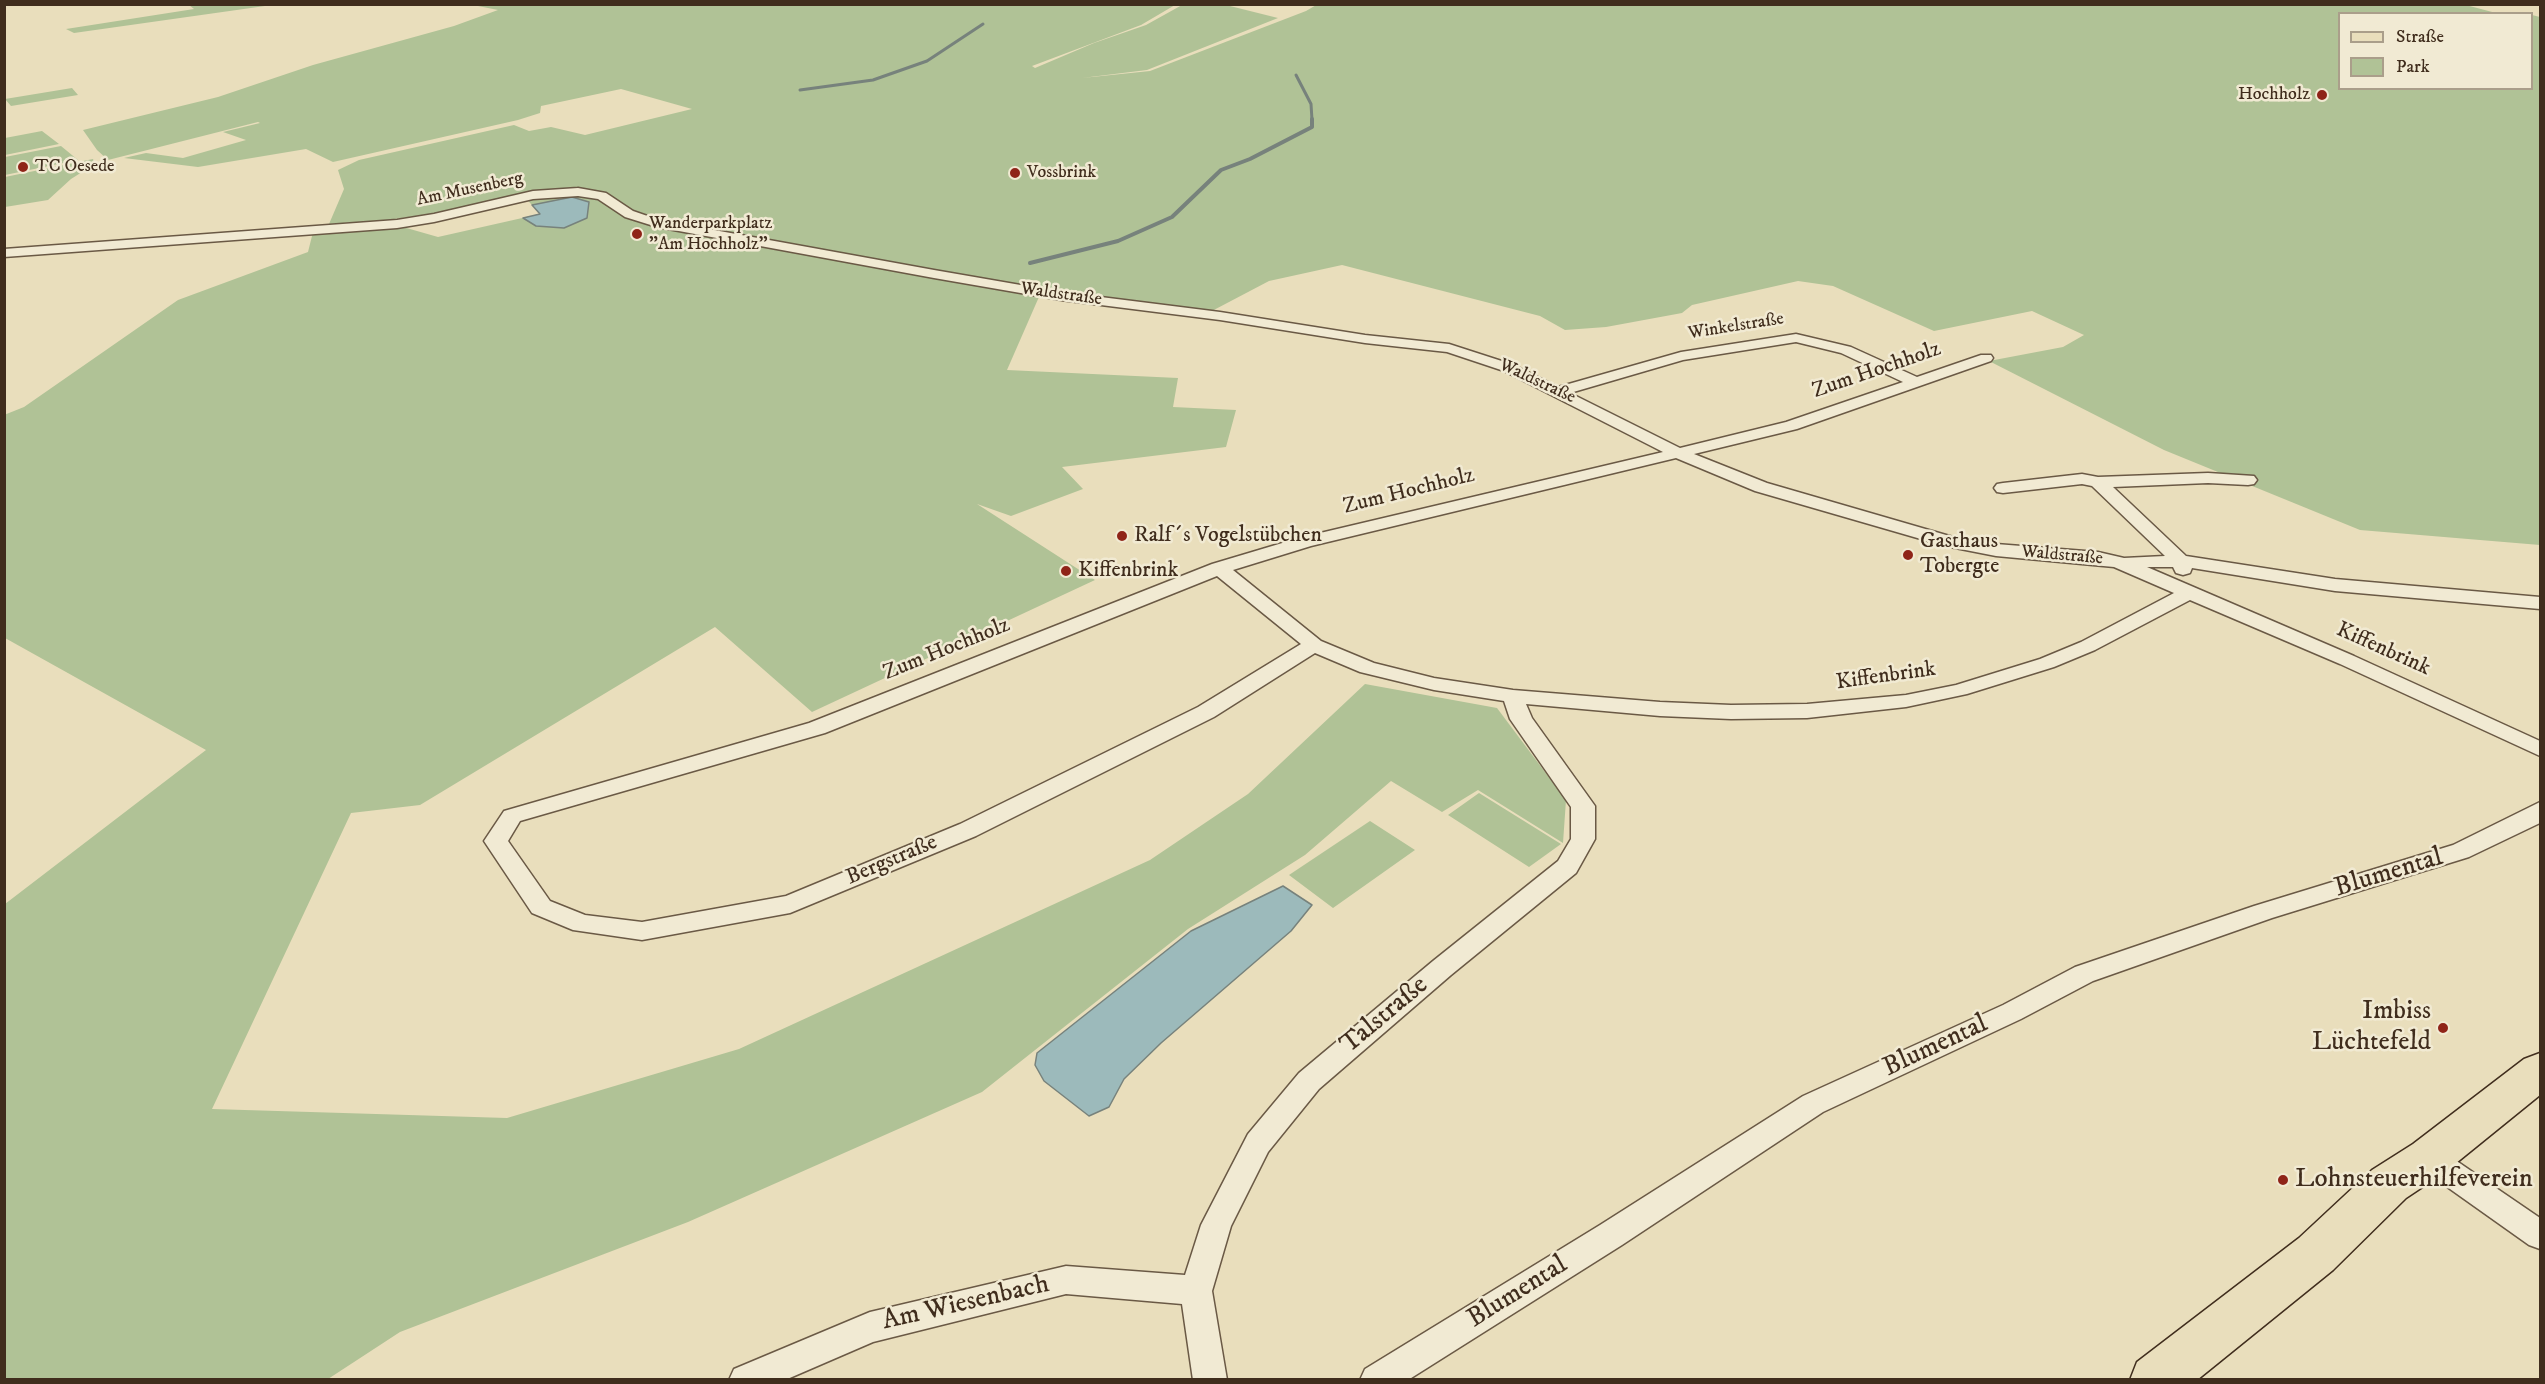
<!DOCTYPE html>
<html>
<head>
<meta charset="utf-8">
<style>
  body { margin:0 }
  #map { position:relative; width:2545px; height:1384px; overflow:hidden; background:#e9debc; font-family:"IM FELL DW Pica",serif }
  canvas { display:block }
  .frame { position:absolute; inset:0; border:6px solid #402d1d; pointer-events:none }
  .legend { position:absolute; left:2338px; top:12px; width:195px; height:78px; box-sizing:border-box; background:#f1ead3; border:2px solid #aa9e8a; margin:0; padding:8px 10px; list-style:none; font-size:18px; color:#402d1d }
  .legend li { display:flex; align-items:center; gap:12px; height:30px }
  .legend b { width:30px; border:2px solid #aa9e8a }
</style>
</head>
<body>
<div id="map">
<canvas width="2545" height="1384"></canvas>
<div class="frame"></div>
<ul class="legend">
<li><b style="height:8px;background:#e9debc"></b>Straße</li>
<li><b style="height:16px;background:#b0c296"></b>Park</li>
</ul>
</div>
<script>
const ctx = document.querySelector('canvas').getContext('2d');
ctx.lineJoin = 'round';
function fill(path, color) {
  ctx.fillStyle = color;
  ctx.fill(path, 'evenodd');
}
function poly(rows) {
  const path = new Path2D();
  for (const r of rows) {
    path.moveTo(r[0], r[1]);
    for (let i = 2; i < r.length; i += 2) path.lineTo(r[i], r[i + 1]);
  }
  return path;
}
function stroke(path, color, width, dash) {
  ctx.strokeStyle = color;
  ctx.lineWidth = width;
  ctx.lineCap = dash ? 'butt' : 'round';
  ctx.setLineDash(dash || []);
  ctx.stroke(path);
}
function label(font, color, halo, rows, align = 'center') {
  ctx.font = font + ' "IM FELL DW Pica",serif';
  ctx.lineWidth = 5;
  ctx.setLineDash([]);
  ctx.textBaseline = 'middle';
  ctx.strokeStyle = halo;
  ctx.fillStyle = color;
  for (const [text, x, y, turn = 0] of rows) {
    ctx.save();
    ctx.translate(x, y);
    ctx.rotate((+turn || 0) * Math.PI / 180);
    ctx.textAlign = isNaN(turn) ? turn : align;
    if (halo) ctx.strokeText(text, 0, 0);
    ctx.fillText(text, 0, 0);
    ctx.restore();
  }
}
const green = poly([
  [1318,4,2462,4,2496,13,2340,14,2340,88,2532,88,2532,15,2540,17,2540,545,2360,530,2164,450,1989,361,2063,347,2084,335,2032,311,1934,331,1833,286,1798,281,1692,305,1682,313,1606,327,1565,330,1540,316,1342,265,1269,281,1210,312,1042,290,1007,370,1178,378,1173,407,1236,410,1226,447,1062,467,1083,489,1011,516,977,504,1095,580,812,712,715,627,420,805,351,813,212,1109,507,1118,739,1049,1150,860,1248,794,1365,684,1497,708,1566,800,1563,843,1478,790,1442,812,1391,781,1305,855,1188,929,982,1092,688,1222,400,1332,328,1379,5,1379,5,904,206,750,5,638,4,415,24,407,178,300,308,252,313,232,396,225,438,237,540,214,522,194,436,213,388,220,329,224,344,189,338,170,359,160,514,125,529,131,551,127,585,135,692,109,621,89,541,106,540,113,518,120,333,162,306,149,198,167,124,158,146,153,183,158,246,140,223,132,260,123,258,122,108,160,97,150,83,130,218,97,313,65,454,26,498,10,473,5,1175,5,1141,25,1032,66,1035,68,1094,43,1146,25,1182,5,1226,5,1278,18,1147,70,1082,78,1150,71,1306,11],
  [189,5,272,5,74,33,66,29,194,9],
  [72,88,78,95,11,106,5,99],
  [42,131,59,144,5,155,5,138],
  [61,146,78,160,5,175,5,157],
  [93,159,94,162,90,167,71,179,48,200,5,207,5,177],
  [1479,793,1561,844,1529,867,1448,815],
  [1370,821,1415,850,1333,908,1289,875]
]);
const water = poly([
  [572,197,589,202,587,218,564,228,536,226,523,218,540,214,532,205,572,197],
  [1283,886,1312,905,1291,931,1161,1043,1124,1079,1109,1107,1089,1116,1044,1081,1035,1065,1037,1053,1191,931,1283,886]
]);
const streamFar1 = poly([
  [1296,75,1311,104,1312,120],
  [800,90,873,80,927,61,983,24]
]);
const stream = poly([
  [1030,263,1118,241,1172,217,1221,170,1250,159,1312,127,1312,119]
]);
const minor = poly([
  [578,188,606,193,633,211,659,220,934,270,1061,292,1220,312,1365,335,1449,344,1514,365,1558,387,1681,352,1796,334,1851,347,1917,377,1981,355,1991,355,1993,358,1991,361,1797,429,1694,454,1767,483,1953,537,1996,544,2098,552,2124,558,2165,556,2092,486,2082,484,2003,493,1997,492,1994,488,1997,484,2003,483,2082,474,2098,477,2208,473,2254,476,2257,480,2254,484,2248,485,2208,483,2113,487,2186,556,2335,579,2540,597,2540,609,2335,591,2192,568,2190,573,2183,575,2176,573,2173,567,2147,567,2354,656,2540,741,2540,756,2340,664,2190,600,2095,650,2054,667,1967,694,1906,707,1807,718,1731,719,1660,716,1526,704,1532,718,1595,806,1595,839,1576,873,1451,975,1319,1089,1268,1152,1231,1226,1212,1291,1227,1380,1193,1380,1182,1304,1066,1294,873,1342,785,1380,729,1380,734,1369,870,1312,1066,1266,1185,1275,1201,1225,1248,1134,1299,1073,1433,961,1558,861,1571,839,1571,807,1510,719,1504,701,1434,690,1360,672,1315,653,1214,717,976,836,790,913,642,940,573,930,532,913,484,841,504,811,809,723,1212,564,1299,538,1663,452,1504,371,1447,352,1365,343,1220,320,1061,300,934,278,657,227,625,217,598,199,578,196,533,199,434,222,397,228,4,257,4,249,397,220,434,214,533,191,578,188],
  [1796,342,1841,353,1903,382,1786,422,1680,448,1570,393,1683,360,1796,342],
  [1676,458,1755,491,1945,546,1996,556,2114,567,2174,593,2081,642,2040,659,1956,685,1906,695,1807,704,1731,705,1660,702,1513,690,1434,678,1374,663,1321,641,1233,570,1311,546,1676,458],
  [1217,576,1301,644,1198,707,960,824,786,896,642,922,585,915,550,901,508,841,520,821,825,733,1217,576],
  [2540,802,2540,823,2469,857,2272,918,2093,981,2021,1019,1823,1112,1622,1245,1408,1380,1360,1380,1365,1369,1600,1225,1803,1096,2003,1005,2075,967,2254,906,2453,845,2540,802],
  [2429,1146,2439,1149,2540,1218,2540,1249,2529,1245,2419,1167,2414,1158,2419,1149,2429,1146]
]);
const primary = poly([
  [2540,1053,2540,1095,2445,1172,2406,1198,2333,1270,2197,1380,2130,1380,2137,1362,2299,1238,2372,1170,2413,1144,2524,1059,2540,1053]
]);
const markers = [
  [2322,95,6,"#8f2418"],
  [23,167,6,"#8f2418"],
  [1015,173,6,"#8f2418"],
  [637,234,6,"#8f2418"],
  [1122,536,6,"#8f2418"],
  [1908,555,6,"#8f2418"],
  [1066,571,6,"#8f2418"],
  [2443,1028,6,"#8f2418"],
  [2283,1180,6,"#8f2418"]
];
const farPoinames = [
  ["Hochholz",2310,95,"right"],
  ["TC Oesede",35,167],
  ["Vossbrink",1027,173],
  ["Wanderparkplatz",649,224],
  ["\"Am Hochholz\"",649,245]
];
const farStreetnames = [
  ["Am Musenberg",470,190,-12],
  ["Waldstraße",1061,295,8],
  ["Winkelstraße",1736,327,-9],
  ["Waldstraße",1537,382,25],
  ["Waldstraße",2062,556,5]
];
const streetNames = [
  ["Zum Hochholz",1877,371,-19],
  ["Zum Hochholz",1409,492,-14],
  ["Zum Hochholz",947,650,-22],
  ["Kiffenbrink",2383,650,24],
  ["Kiffenbrink",1886,677,-8],
  ["Bergstraße",892,861,-23]
];
const poiNames = [
  ["Ralf´s Vogelstübchen",1134,536],
  ["Gasthaus",1920,542],
  ["Tobergte",1920,567],
  ["Kiffenbrink",1078,571]
];
const nearStreetnames = [
  ["Blumental",2389,874,-17],
  ["Talstraße",1385,1016,-40],
  ["Blumental",1936,1047,-25],
  ["Blumental",1518,1293,-32],
  ["Am Wiesenbach",966,1304,-13]
];
const nearPoinames = [
  ["Imbiss",2431,1012],
  ["Lüchtefeld",2431,1043],
  ["Lohnsteuerhilfeverein",2295,1180,"left"]
];
fill(green, '#b0c296');
fill(water, '#9cbabb');
stroke(water, '#77827c', 1.5);
stroke(streamFar1, '#77827c', 3);
stroke(stream, '#77827c', 4);
stroke(minor, '#6a5945', 3);
stroke(primary, '#402d1d', 3);
fill(minor, '#f1ead3');
fill(primary, '#e9debc');
for (const [x, y, r, color] of markers) {
  const dot = new Path2D();
  dot.arc(x, y, r, 0, 2 * Math.PI);
  ctx.fillStyle = color;
  ctx.fill(dot);
  stroke(dot, '#f1ead3', 2);
}
label('18px', '#402d1d', '#f1ead3', farPoinames, 'left');
label('18px', '#402d1d', '#f1ead3', farStreetnames);
label('22px', '#402d1d', '#f1ead3', streetNames);
label('22px', '#402d1d', '#f1ead3', poiNames, 'left');
label('27px', '#402d1d', '#f1ead3', nearStreetnames);
label('27px', '#402d1d', '#f1ead3', nearPoinames, 'right');
</script>
</body>
</html>
